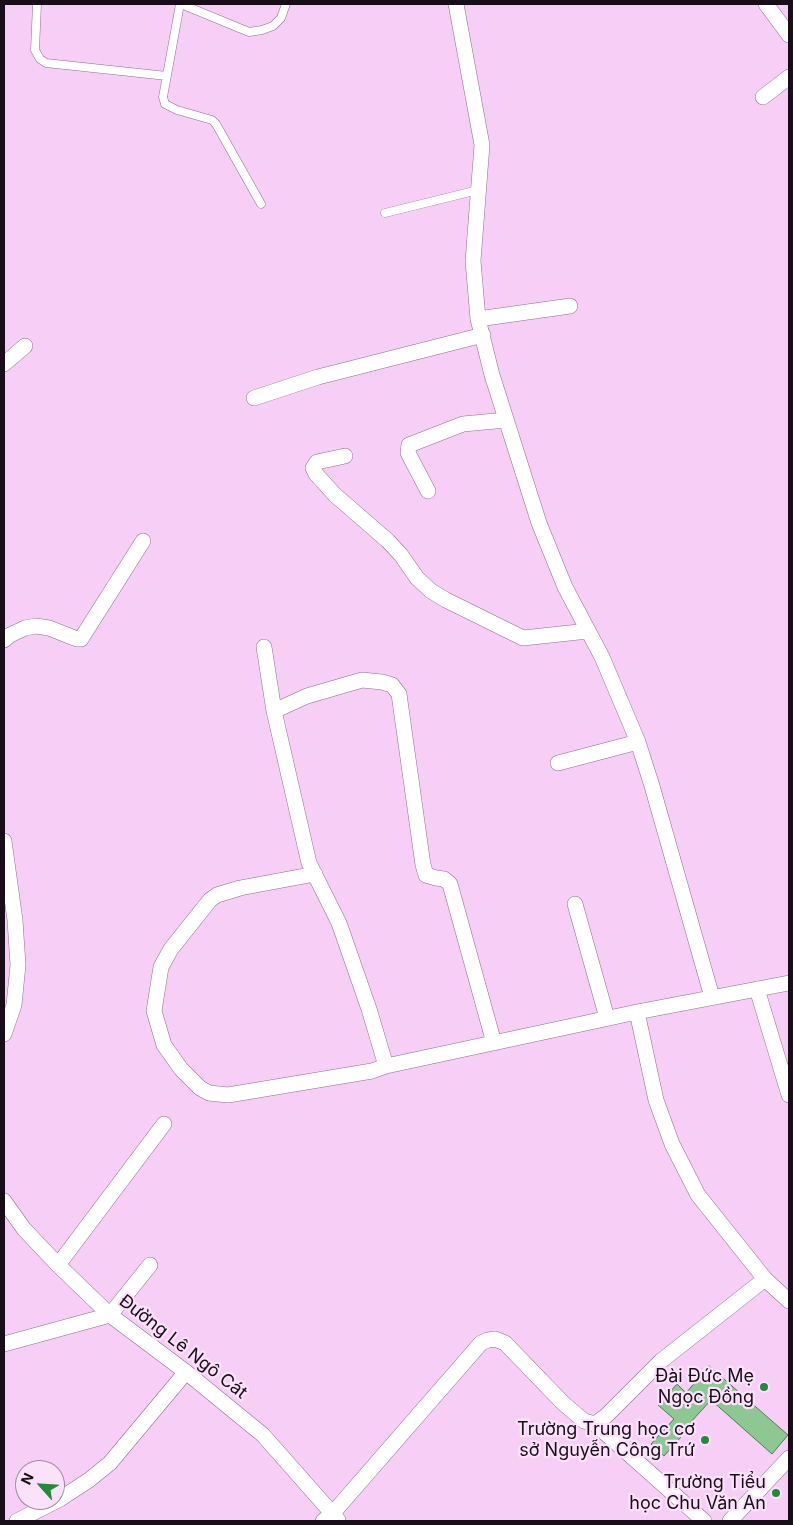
<!DOCTYPE html>
<html>
<head>
<meta charset="utf-8">
<style>
  body { margin:0 }
  #map { position:relative; width:793px; height:1525px; overflow:hidden; background:#f7cff6; font-family:Inter,sans-serif }
  canvas { display:block }
  .frame { position:absolute; inset:0; border:5px solid #1a0d1a; pointer-events:none }
  .north { position:absolute; left:15px; top:1460px; width:50px; height:50px; box-sizing:border-box; background:#fbe2fa; border:1px solid #a18da0; border-radius:50%; rotate:296deg; font-size:14px; font-weight:700; line-height:20px; text-align:center; color:#1a0d1a }
  .north::after { content:''; display:block; margin:auto; width:18px; height:22px; background:#26883b; clip-path:polygon(50% 0,100% 100%,50% 72%,0 100%) }
</style>
</head>
<body>
<div id="map">
<canvas width="793" height="1525"></canvas>
<div class="frame"></div>
<div class="north">N</div>
</div>
<script>
const ctx = document.querySelector('canvas').getContext('2d');
ctx.lineJoin = 'round';
function fill(path, color) {
  ctx.fillStyle = color;
  ctx.fill(path, 'evenodd');
}
function poly(rows) {
  const path = new Path2D();
  for (const r of rows) {
    path.moveTo(r[0], r[1]);
    for (let i = 2; i < r.length; i += 2) path.lineTo(r[i], r[i + 1]);
  }
  return path;
}
function stroke(path, color, width, dash) {
  ctx.strokeStyle = color;
  ctx.lineWidth = width;
  ctx.lineCap = dash ? 'butt' : 'round';
  ctx.setLineDash(dash || []);
  ctx.stroke(path);
}
function label(font, color, halo, rows, align = 'center') {
  ctx.font = font + ' Inter,sans-serif';
  ctx.lineWidth = 4.5;
  ctx.setLineDash([]);
  ctx.textBaseline = 'middle';
  ctx.strokeStyle = halo;
  ctx.fillStyle = color;
  for (const [text, x, y, turn = 0] of rows) {
    ctx.save();
    ctx.translate(x, y);
    ctx.rotate((+turn || 0) * Math.PI / 180);
    ctx.textAlign = isNaN(turn) ? turn : align;
    if (halo) ctx.strokeText(text, 0, 0);
    ctx.fillText(text, 0, 0);
    ctx.restore();
  }
}
const building = poly([
  [709,1366,788,1435,772,1454,711,1400,679,1435,681,1437,664,1456,651,1444,674,1419,658,1405,677,1384,686,1393,709,1366]
]);
const service = poly([
  [37,4,35,50,40,59,46,63,167,76],
  [180,4,163,97,165,104,177,110,212,120,216,124,261,204],
  [181,4,249,32,262,30,273,26,281,18,286,4],
  [385,213,478,190]
]);
const minor = poly([
  [456,4,482,145,473,261,478,319,492,375,539,523,565,587,602,657,638,742,652,786,712,997],
  [766,4,789,35],
  [763,97,789,77],
  [478,319,570,306],
  [4,364,25,346],
  [254,398,318,377,483,335],
  [345,456,317,462,313,468,316,474,335,495,388,541,401,555,417,578,431,591,446,600,523,638,588,631],
  [428,491,408,453,409,445,463,424,506,420],
  [4,640,10,635,25,628,36,626,49,628,77,639,81,639,143,541],
  [264,647,274,711,309,863,339,923,369,1009,386,1066],
  [274,711,307,696,362,680,382,682,392,685,399,694,423,865,426,875,436,878,444,879,450,884,494,1043],
  [558,763,638,742],
  [4,841,15,920,18,965,14,1005,4,1034],
  [315,874,240,888,217,895,210,900,171,949,161,967,154,1011,164,1045,181,1069,200,1088,209,1093,228,1095,372,1071,386,1066,637,1012,789,983],
  [575,904,607,1018],
  [757,989,789,1095],
  [637,1012,656,1100,672,1144,698,1195,765,1279,789,1301],
  [4,1201,24,1229,58,1265,110,1315,186,1372,263,1435,338,1520],
  [58,1265,164,1124],
  [4,1344,110,1315,150,1265],
  [595,1424,704,1521],
  [17,1521,60,1499,89,1480,110,1463,186,1372],
  [323,1521,333,1513,481,1343,488,1340,495,1339,505,1343,563,1403,584,1421,595,1424,606,1416,661,1361,765,1279],
  [730,1521,789,1458]
]);
const markers = [
  [764,1387,5,"#26883b"],
  [705,1440,5,"#26883b"],
  [776,1493,5,"#26883b"]
];
const streetNames = [
  ["Đường Lê Ngô Cát",183,1347,38]
];
const poiNames = [
  ["Đài Đức Mẹ",754,1377],
  ["Ngọc Đồng",754,1398],
  ["Trường Trung học cơ",695,1430],
  ["sở Nguyễn Công Trứ",695,1451],
  ["Trường Tiểu",766,1483],
  ["học Chu Văn An",766,1504]
];
fill(building, '#8dc792');
stroke(building, '#537856', 1);
stroke(service, '#916d90', 9);
stroke(minor, '#916d90', 16);
stroke(service, '#fff', 8);
stroke(minor, '#fff', 15);
for (const [x, y, r, color] of markers) {
  const dot = new Path2D();
  dot.arc(x, y, r, 0, 2 * Math.PI);
  ctx.fillStyle = color;
  ctx.fill(dot);
  stroke(dot, '#fbe2fa', 2);
}
label('18px', '#1a0d1a', '#fbe2fa', streetNames);
label('18px', '#1a0d1a', '#fbe2fa', poiNames, 'right');
</script>
</body>
</html>
